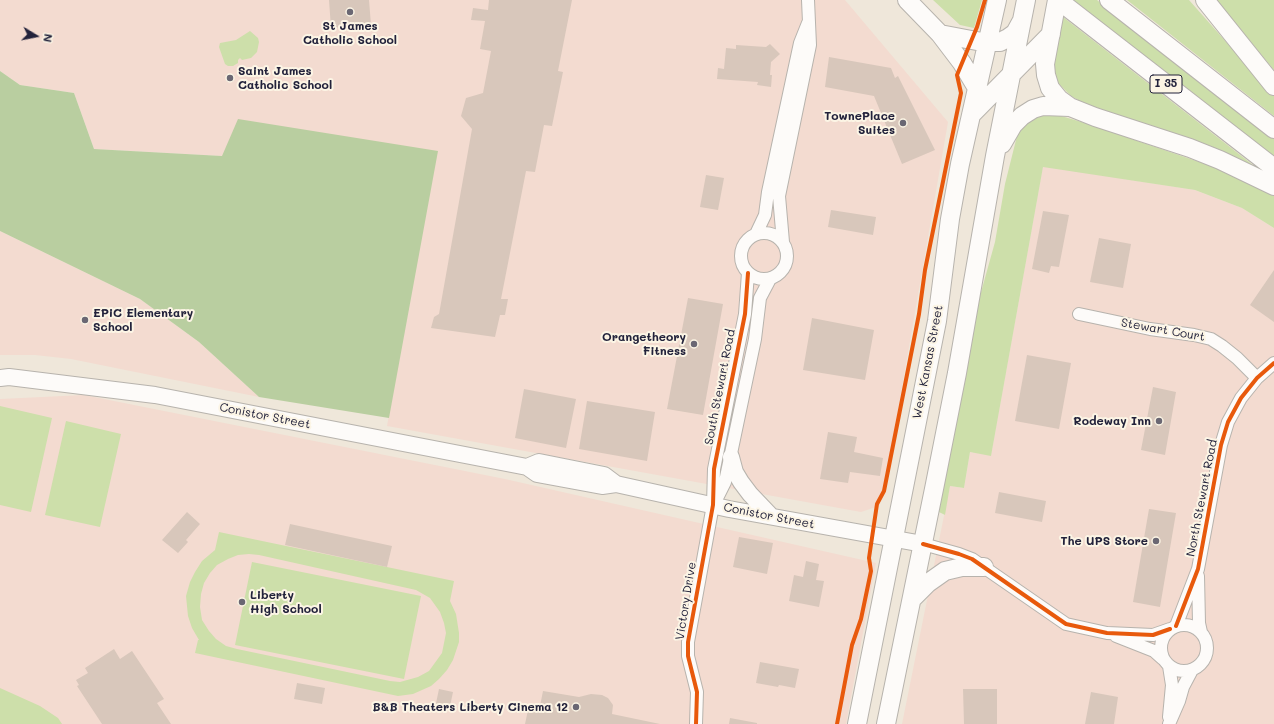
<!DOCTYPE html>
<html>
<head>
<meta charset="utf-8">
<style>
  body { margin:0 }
  #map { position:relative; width:1274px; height:724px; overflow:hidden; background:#efe7da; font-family:Mali,sans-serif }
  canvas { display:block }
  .north { position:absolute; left:16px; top:16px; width:40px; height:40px; -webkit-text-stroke:3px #fcf5e5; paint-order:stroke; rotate:100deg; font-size:11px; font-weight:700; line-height:16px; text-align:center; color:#22223b }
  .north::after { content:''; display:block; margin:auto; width:14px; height:18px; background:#22223b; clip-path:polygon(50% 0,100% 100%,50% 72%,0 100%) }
</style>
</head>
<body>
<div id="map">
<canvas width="1274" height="724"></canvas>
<div class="north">N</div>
</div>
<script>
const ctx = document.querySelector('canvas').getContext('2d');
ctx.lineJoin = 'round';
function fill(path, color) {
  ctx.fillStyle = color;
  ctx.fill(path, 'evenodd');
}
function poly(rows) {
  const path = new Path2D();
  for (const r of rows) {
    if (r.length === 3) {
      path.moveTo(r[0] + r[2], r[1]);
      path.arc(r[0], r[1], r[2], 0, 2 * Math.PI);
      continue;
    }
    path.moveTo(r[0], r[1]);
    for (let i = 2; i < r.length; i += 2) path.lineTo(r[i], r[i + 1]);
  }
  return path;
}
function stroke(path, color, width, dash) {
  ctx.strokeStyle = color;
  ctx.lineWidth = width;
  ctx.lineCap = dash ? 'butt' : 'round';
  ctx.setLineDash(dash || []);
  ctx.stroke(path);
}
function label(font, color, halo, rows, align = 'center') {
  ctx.font = font + ' Mali,sans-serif';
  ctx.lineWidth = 4;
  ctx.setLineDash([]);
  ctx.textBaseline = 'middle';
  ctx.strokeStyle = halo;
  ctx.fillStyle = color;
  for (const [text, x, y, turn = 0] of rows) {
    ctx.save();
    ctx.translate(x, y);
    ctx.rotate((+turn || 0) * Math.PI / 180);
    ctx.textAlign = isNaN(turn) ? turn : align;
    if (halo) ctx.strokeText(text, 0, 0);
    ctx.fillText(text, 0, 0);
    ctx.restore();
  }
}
const built = poly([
  [0,0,845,0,948,122,884,491,879,506,861,512,387,426,437,151,222,156,94,149,74,93,20,85,0,71],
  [1043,166,1195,190,1242,208,1274,228,1274,724,902,724,950,486,964,488,970,452,991,455],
  [0,231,140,299,199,342,259,397,71,359,35,355,0,355],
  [84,395,505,479,876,563,846,724,0,724,0,399]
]);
const green = poly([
  [933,0,982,0,974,28,960,25],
  [1073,0,1097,0,1109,10,1274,139,1274,158],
  [1127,0,1189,0,1274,96,1274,116],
  [1216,0,1274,0,1274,70],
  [1063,17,1262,172,1089,106,1071,96,1058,83,1053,71],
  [250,31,258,38,259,42,257,52,251,58,242,60,240,58,238,60,238,63,233,66,228,66,225,64,219,47,220,43,236,40],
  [1039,112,1051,113,1085,123,1211,166,1257,187,1274,196,1274,228,1242,208,1195,190,1043,167,991,456,970,452,964,488,950,486,945,515,939,512,978,303,995,242,1005,184,1017,136,1023,122],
  [0,406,52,418,31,512,0,505],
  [66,421,121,434,100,527,45,515],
  [219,532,454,581,450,601,456,614,459,633,459,642,453,660,447,670,439,679,431,686,413,694,398,696,195,653,198,640,199,640,192,628,188,616,186,596,190,582,195,572,202,561,215,550],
  [249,554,259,555,416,590,430,598,440,612,444,623,446,633,442,653,429,671,418,677,400,682,390,681,237,649,226,646,216,639,209,631,202,620,200,607,201,594,204,583,210,573,217,565,228,559,238,555],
  [252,562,421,596,404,679,235,645],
  [0,688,40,706,58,718,62,724,0,724]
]);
const forest = poly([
  [0,71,20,85,74,93,94,149,222,156,238,119,438,151,389,418,259,397,199,342,140,299,0,231]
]);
const building = poly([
  [329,0,369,0,371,25,331,28],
  [489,0,572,0,558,71,563,72,552,126,544,125,535,172,526,171,501,299,508,299,505,315,500,315,495,337,431,328,434,317,439,314,472,129,461,116,466,98,483,93,491,51,480,49,485,21,471,20,473,8,488,10],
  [770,44,780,54,771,62,770,75,772,75,771,87,757,85,758,82,717,79,718,68,724,69,726,48,736,49,736,45,766,47],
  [829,57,891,68,895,78,898,76,935,150,902,164,874,96,825,87],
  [706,175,724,178,718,210,700,207],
  [831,210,876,217,873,235,828,227],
  [1043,211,1069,215,1059,267,1051,266,1049,273,1032,269],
  [1099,238,1131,244,1123,288,1090,282],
  [1274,270,1274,322,1250,305],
  [688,298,723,304,703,415,667,409],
  [812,318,874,330,865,380,803,370],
  [1027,355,1071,363,1059,429,1015,421],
  [1153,387,1176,392,1165,455,1141,450],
  [524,389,576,399,566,448,515,438],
  [587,401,655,412,647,461,579,449],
  [828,432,857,437,854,452,883,458,880,476,850,472,848,483,820,479],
  [999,492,1046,501,1042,522,995,513],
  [1149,509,1176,513,1160,607,1133,602],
  [187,512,200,524,186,540,188,542,178,553,162,540],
  [290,524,392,546,387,567,285,545],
  [739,537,773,543,767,574,733,567],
  [806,561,819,564,816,580,824,581,819,607,789,601,794,575,803,577],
  [114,649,120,659,132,651,164,699,157,703,171,724,102,724,77,686,79,685,76,680,88,673,85,668],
  [760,662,799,669,795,688,779,685,778,687,756,683],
  [297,683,325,688,322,704,294,699],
  [439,689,453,692,449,711,435,708],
  [963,689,997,689,997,724,964,724],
  [543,691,579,697,591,694,602,695,608,698,613,705,612,714,660,724,525,724,528,710,539,711],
  [1091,692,1118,697,1114,724,1085,724],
  [730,718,757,723,757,724,729,724]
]);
const minor = poly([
  [764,256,23],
  [756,234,765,215,768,192,800,43,808,23],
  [783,242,779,196,810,45,808,0],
  [1079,314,1150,329,1194,335,1211,339,1222,346,1237,358,1257,378],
  [715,502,725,482,755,339,760,298,770,279],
  [923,544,959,554,972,559,1066,624,1107,633,1153,635,1170,629],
  [1198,576,1199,623,1201,632],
  [1184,648,23],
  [1176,626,1198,569,1221,445,1228,422,1241,398,1257,378,1274,363],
  [1116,636,1154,651,1163,659],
  [1169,666,1172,685,1169,717],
  [696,724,697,692,688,656,688,642,713,505,714,469,745,314,748,273],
  [1169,724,1179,701,1183,687,1192,670]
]);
const major = poly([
  [0,378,9,377,155,395,527,467,537,474,602,486,616,484,729,509,923,544],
  [731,457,735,472,741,482,750,494,771,516],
  [527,467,539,462,604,475,616,484]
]);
const highway = poly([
  [907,0,940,34,962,63,977,88],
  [1057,0,1045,64,1046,75,1050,88,1059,99,1070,107,1095,117,1190,148,1220,160,1274,186],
  [1058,0,1274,168],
  [1109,0,1274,129],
  [1205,0,1274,86],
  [940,34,982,42,1000,42,1008,38,1015,33,1021,22],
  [971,115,1051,34],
  [1002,144,1013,125,1022,116,1033,109,1043,106,1070,107],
  [912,599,928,583,945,571,962,567,984,567],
  [857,724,937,321,950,219,960,164,997,0],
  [886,724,935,484,957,373,995,156,1026,0]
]);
const cycleway = poly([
  [923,544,959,554,972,559,1066,624,1107,633,1153,635,1170,629],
  [1176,626,1198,569,1221,445,1228,422,1241,398,1257,378,1274,363],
  [696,724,697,692,688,656,688,642,713,505,714,469,745,314,748,273],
  [837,724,852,645,861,619,871,571,869,558,877,504,884,491,919,314,925,270,961,93,957,75,977,27,985,0]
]);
const markers = [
  [350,12,4,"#6a6773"],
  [230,78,4,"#6a6773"],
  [903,123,4,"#6a6773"],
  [85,320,4,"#6a6773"],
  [694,344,4,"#6a6773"],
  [1159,421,4,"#6a6773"],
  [1156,541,4,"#6a6773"],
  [242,602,4,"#6a6773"],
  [576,707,4,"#6a6773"]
];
const shields = [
  [1166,84,32]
];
const shieldNames = [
  ["I 35",1166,84]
];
const poiNames = [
  ["St James",350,26,"center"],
  ["Catholic School",350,40,"center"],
  ["Saint James",238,71,"left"],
  ["Catholic School",238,85,"left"],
  ["TownePlace",895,116],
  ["Suites",895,130],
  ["EPiC Elementary",93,313,"left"],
  ["School",93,327,"left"],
  ["Orangetheory",686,337],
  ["Fitness",686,351],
  ["Rodeway Inn",1151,421],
  ["The UPS Store",1148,541],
  ["Liberty",250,595,"left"],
  ["High School",250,609,"left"],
  ["B&B Theaters Liberty Cinema 12",568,707]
];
const streetNames = [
  ["Stewart Court",1163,330,10],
  ["West Kansas Street",928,362,-79],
  ["South Stewart Road",720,387,-79],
  ["Conistor Street",265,416,11],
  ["North Stewart Road",1202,498,-79],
  ["Conistor Street",769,516,11],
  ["Victory Drive",686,601,-81]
];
fill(built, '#f3dbd0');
fill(green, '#cddfaa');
fill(forest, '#b9cea0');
fill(building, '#d8c7bb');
stroke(minor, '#b7b3ad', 14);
stroke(major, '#b7b3ad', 18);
stroke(highway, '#b7b3ad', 20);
stroke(minor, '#fdfbf9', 12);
stroke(major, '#fdfbf9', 16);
stroke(highway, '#fdfbf9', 18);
stroke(cycleway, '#e8590c', 4);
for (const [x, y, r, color] of markers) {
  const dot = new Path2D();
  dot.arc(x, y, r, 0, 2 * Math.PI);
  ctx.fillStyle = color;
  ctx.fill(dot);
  stroke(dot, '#fcf5e5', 1.5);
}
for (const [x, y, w] of shields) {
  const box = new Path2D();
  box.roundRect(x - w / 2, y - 9, w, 18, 3);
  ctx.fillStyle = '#fcf5e5';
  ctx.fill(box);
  stroke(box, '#22223b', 1);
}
label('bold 11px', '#22223b', null, shieldNames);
label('bold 12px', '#22223b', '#fcf5e5', poiNames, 'right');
label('12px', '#22223b', '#fcf5e5', streetNames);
</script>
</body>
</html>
